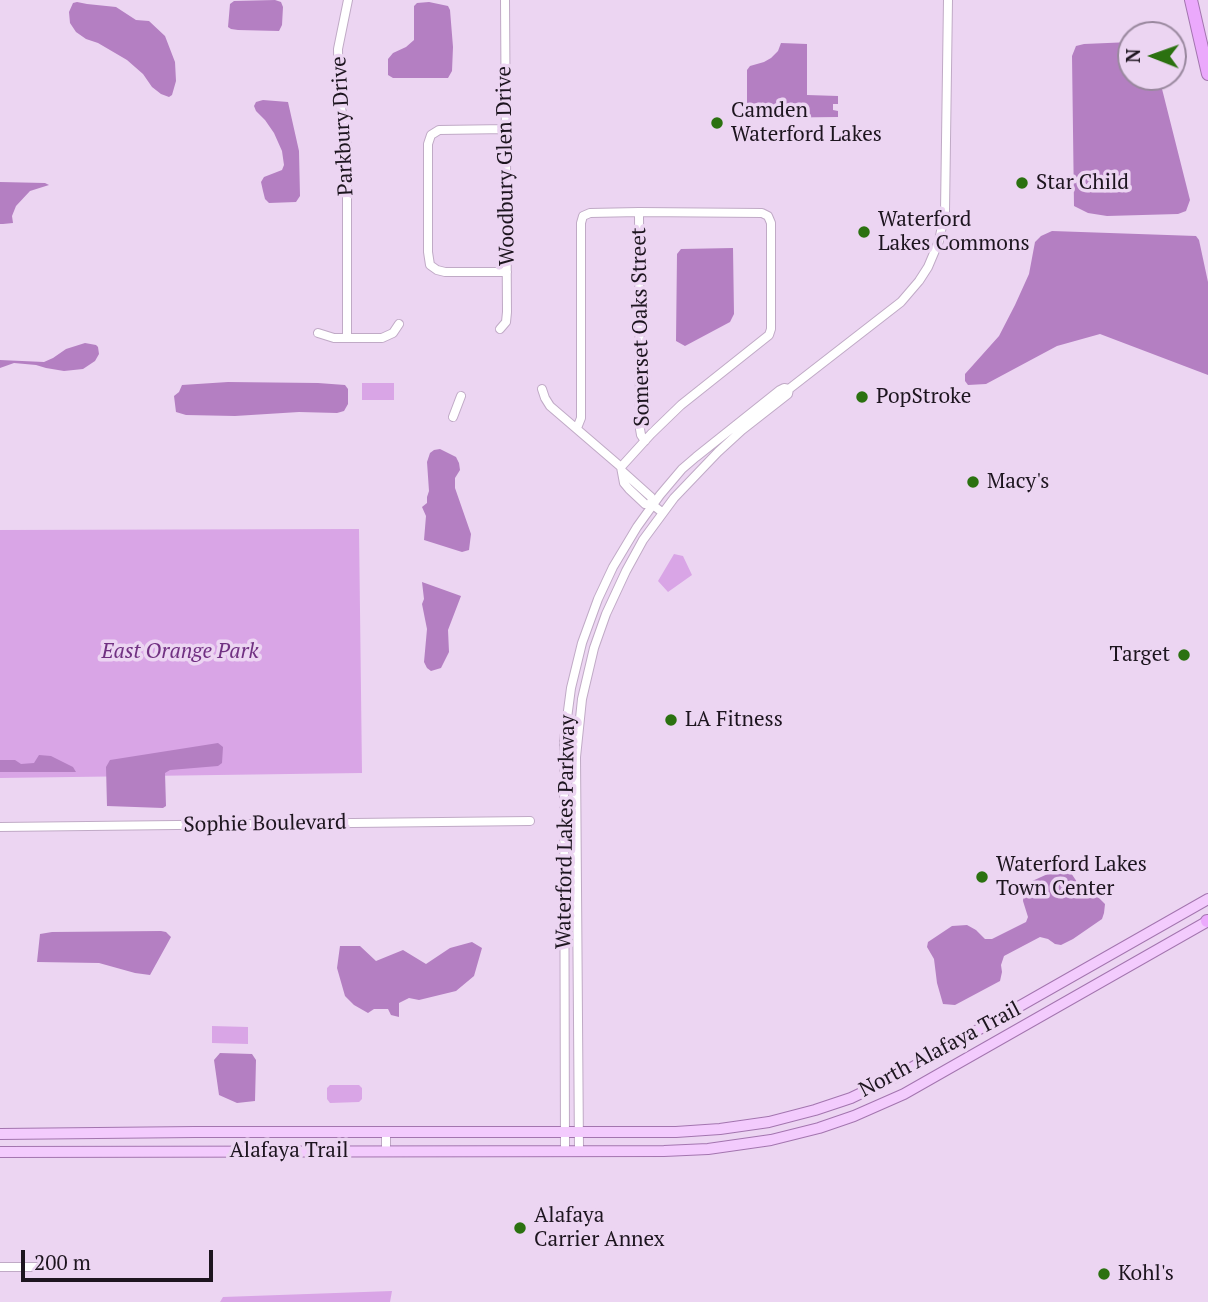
<!DOCTYPE html>
<html>
<head>
<meta charset="utf-8">
<style>
  body { margin:0 }
  #map { position:relative; width:1208px; height:1302px; overflow:hidden; background:#ecd5f2; font-family:"PT Serif",serif }
  canvas { display:block }
  .north { position:absolute; left:1117px; top:21px; width:70px; height:70px; box-sizing:border-box; background:#ecd5f2; border:2px solid #99889e; border-radius:50%; rotate:271deg; font-size:19px; font-weight:700; line-height:28px; text-align:center; color:#1d151f }
  .north::after { content:''; display:block; margin:auto; width:24px; height:32px; background:#2b7110; clip-path:polygon(50% 0,100% 100%,50% 72%,0 100%) }
  .scale { position:absolute; left:21px; top:1250px; width:192px; height:32px; box-sizing:border-box; border:4px solid #1d151f; border-top:0; padding-left:9px; font-size:21px; line-height:24px; white-space:nowrap; color:#1d151f; -webkit-text-stroke:5px #ecd5f2; paint-order:stroke }
</style>
</head>
<body>
<div id="map">
<canvas width="1208" height="1302"></canvas>
<div class="north">N</div>
<div class="scale">200 m</div>
</div>
<script>
const ctx = document.querySelector('canvas').getContext('2d');
ctx.lineJoin = 'round';
function fill(path, color) {
  ctx.fillStyle = color;
  ctx.fill(path, 'evenodd');
}
function poly(rows) {
  const path = new Path2D();
  for (const r of rows) {
    path.moveTo(r[0], r[1]);
    for (let i = 2; i < r.length; i += 2) path.lineTo(r[i], r[i + 1]);
  }
  return path;
}
function stroke(path, color, width, dash) {
  ctx.strokeStyle = color;
  ctx.lineWidth = width;
  ctx.lineCap = dash ? 'butt' : 'round';
  ctx.setLineDash(dash || []);
  ctx.stroke(path);
}
function label(font, color, halo, rows, align = 'center') {
  ctx.font = font + ' "PT Serif",serif';
  ctx.lineWidth = 7;
  ctx.setLineDash([]);
  ctx.textBaseline = 'middle';
  ctx.strokeStyle = halo;
  ctx.fillStyle = color;
  for (const [text, x, y, turn = 0] of rows) {
    ctx.save();
    ctx.translate(x, y);
    ctx.rotate((+turn || 0) * Math.PI / 180);
    ctx.textAlign = isNaN(turn) ? turn : align;
    if (halo) ctx.strokeText(text, 0, 0);
    ctx.fillText(text, 0, 0);
    ctx.restore();
  }
}
const green = poly([
  [362,383,394,383,394,400,362,400],
  [359,529,362,773,0,778,0,530],
  [674,554,683,556,692,575,668,592,658,581],
  [212,1026,248,1027,248,1044,212,1043],
  [330,1085,359,1085,362,1088,362,1099,359,1102,330,1103,327,1099,327,1088],
  [392,1291,390,1302,220,1302,223,1297]
]);
const water = poly([
  [275,0,281,2,283,7,282,25,279,31,238,30,231,29,228,27,230,4,234,1],
  [77,2,87,4,116,7,136,20,149,21,165,36,175,62,176,81,172,95,169,97,161,94,152,87,143,74,127,60,98,43,86,39,76,32,70,23,69,12,73,3],
  [429,2,448,6,450,10,453,47,452,71,448,78,393,78,388,75,388,59,393,53,406,47,414,40,414,6,417,3],
  [1131,42,1131,77,1159,77,1190,200,1186,211,1178,214,1107,216,1088,213,1074,206,1072,56,1076,46,1084,44],
  [781,43,807,44,807,95,838,96,838,104,833,104,833,110,838,111,838,117,751,118,747,115,747,70,750,66,764,62,771,58,778,51],
  [263,100,288,102,299,151,300,196,296,202,269,203,265,199,263,191,261,182,264,177,282,170,284,165,282,151,274,133,265,120,256,111,254,106,256,102],
  [0,182,45,183,49,185,30,191,16,206,12,216,13,223,3,224,0,224],
  [1052,231,1196,236,1199,240,1208,282,1208,375,1100,334,1057,346,986,384,968,385,965,381,965,374,999,336,1015,305,1029,274,1035,242,1041,236],
  [733,248,734,314,730,322,685,346,676,341,677,254,681,249],
  [85,343,96,345,98,347,99,354,95,361,83,369,64,371,46,368,36,365,14,363,0,368,0,360,44,362,53,358,66,349],
  [228,382,318,383,345,385,348,389,348,404,344,411,337,413,299,412,235,416,186,415,176,412,174,396,179,392,182,385],
  [440,449,456,457,459,463,460,470,455,478,455,488,471,534,469,550,462,552,424,540,426,516,422,507,427,503,427,497,429,491,427,462,430,453,434,450],
  [422,582,461,596,448,630,449,652,441,668,431,671,427,668,424,662,427,629,422,604,424,599],
  [218,743,223,747,222,763,218,766,170,770,165,773,166,806,163,808,107,806,106,767,110,760],
  [39,755,51,756,73,767,76,772,0,772,0,760,15,760,21,764,34,763],
  [1061,868,1069,870,1079,885,1085,891,1096,895,1105,904,1104,913,1102,919,1073,939,1061,945,1055,944,1048,939,1040,937,1004,956,1001,965,1002,972,1000,981,955,1005,943,1004,937,983,934,959,927,947,928,942,952,926,967,925,976,930,985,939,992,939,1026,922,1028,917,1023,901,1024,888,1030,882],
  [161,931,166,932,171,937,150,975,135,973,99,963,37,962,40,934,52,932],
  [472,942,482,948,474,976,456,991,419,1000,409,998,399,1003,399,1017,391,1015,388,1009,374,1009,368,1013,354,1005,345,996,337,968,340,946,360,946,376,961,403,950,426,964,450,948],
  [220,1053,252,1054,256,1060,255,1101,237,1103,219,1095,214,1060]
]);
const minor = poly([
  [507,129,439,130,431,135,428,144,428,252,430,265,437,270,445,272,507,272],
  [639,212,640,429,641,435,645,441],
  [500,329,506,322,507,312,505,0],
  [318,333,334,338,382,338,393,333,399,324],
  [347,338,347,144,346,131,339,99,338,49,348,0],
  [542,389,545,398,550,406,621,467,624,483,629,489,645,504,653,505,663,513],
  [453,417,461,396],
  [577,428,581,418,581,223,583,216,590,213,639,212,762,213,768,216,771,223,771,329,769,335,681,405,651,434,621,467],
  [622,471,651,497,653,505],
  [0,827,530,821],
  [386,1151,386,1132],
  [565,1151,564,741,571,688,582,643,598,599,613,567,637,527,660,495,682,469,696,457,780,390,784,388,789,389],
  [579,1151,576,757,582,699,594,648,606,614,626,571,643,540,674,498,718,452,742,430,788,394,789,389,901,302,919,281,928,267,939,241,945,211,948,0],
  [0,1267,41,1267]
]);
const major = poly([
  [0,1134,195,1132,676,1132,720,1129,769,1122,815,1110,851,1098,897,1076,1208,899],
  [0,1152,664,1151,708,1149,771,1140,819,1128,854,1116,904,1094,1208,921]
]);
const highway = poly([
  [1191,0,1208,74],
  [1207,921,1208,921]
]);
const markers = [
  [717,123,7,"#2b7110"],
  [1022,183,7,"#2b7110"],
  [864,232,7,"#2b7110"],
  [862,397,7,"#2b7110"],
  [973,482,7,"#2b7110"],
  [1184,655,7,"#2b7110"],
  [671,720,7,"#2b7110"],
  [982,877,7,"#2b7110"],
  [520,1228,7,"#2b7110"],
  [1104,1274,7,"#2b7110"]
];
const poiNames = [
  ["Camden",731,111],
  ["Waterford Lakes",731,135],
  ["Star Child",1036,183],
  ["Waterford",878,220],
  ["Lakes Commons",878,244],
  ["PopStroke",876,397],
  ["Macy's",987,482],
  ["Target",1170,655,"right"],
  ["LA Fitness",685,720],
  ["Waterford Lakes",996,865],
  ["Town Center",996,889],
  ["Alafaya",534,1216],
  ["Carrier Annex",534,1240],
  ["Kohl's",1118,1274]
];
const streetNames = [
  ["Parkbury Drive",343,126,-93],
  ["Woodbury Glen Drive",506,166,-91],
  ["Somerset Oaks Street",641,327,-91],
  ["Sophie Boulevard",265,824,-1],
  ["Waterford Lakes Parkway",566,832,-89],
  ["North Alafaya Trail",940,1050,-28],
  ["Alafaya Trail",289,1151]
];
const parkNames = [
  ["East Orange Park",180,652]
];
fill(green, '#d9a5e6');
fill(water, '#b47fc2');
stroke(minor, '#c0aac6', 10);
stroke(major, '#a375af', 12);
stroke(highway, '#a375af', 14);
stroke(minor, '#fff', 8);
stroke(major, '#f3cbfd', 10);
stroke(highway, '#eba9fc', 12);
for (const [x, y, r, color] of markers) {
  const dot = new Path2D();
  dot.arc(x, y, r, 0, 2 * Math.PI);
  ctx.fillStyle = color;
  ctx.fill(dot);
  stroke(dot, '#ecd5f2', 2.5);
}
label('21px', '#1d151f', '#ecd5f2', poiNames, 'left');
label('21px', '#1d151f', '#ecd5f2', streetNames);
label('italic 21px', '#713182', '#ecd5f2', parkNames);
</script>
</body>
</html>
